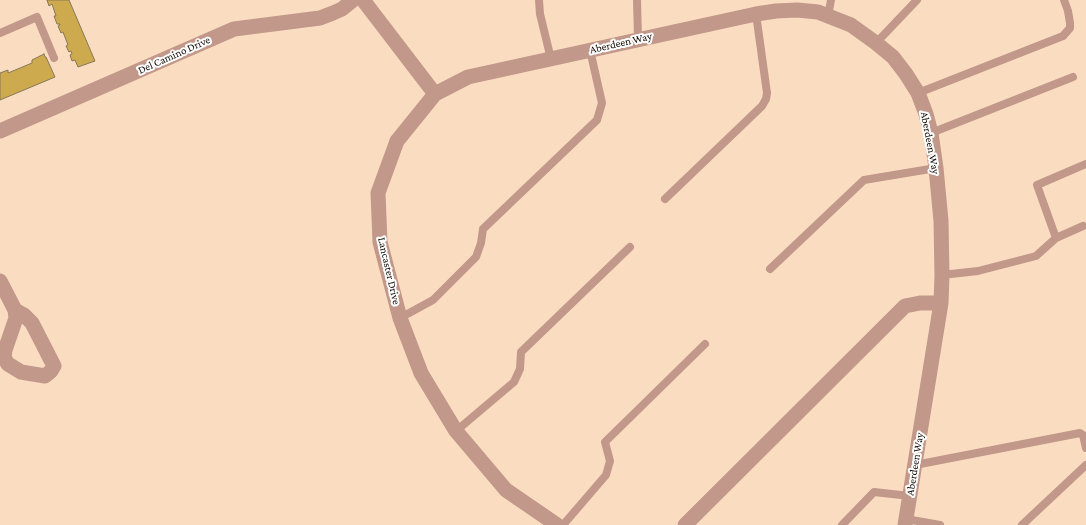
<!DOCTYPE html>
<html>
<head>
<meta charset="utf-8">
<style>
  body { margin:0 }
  canvas { display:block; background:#fadcc1 }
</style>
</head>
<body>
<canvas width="1086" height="525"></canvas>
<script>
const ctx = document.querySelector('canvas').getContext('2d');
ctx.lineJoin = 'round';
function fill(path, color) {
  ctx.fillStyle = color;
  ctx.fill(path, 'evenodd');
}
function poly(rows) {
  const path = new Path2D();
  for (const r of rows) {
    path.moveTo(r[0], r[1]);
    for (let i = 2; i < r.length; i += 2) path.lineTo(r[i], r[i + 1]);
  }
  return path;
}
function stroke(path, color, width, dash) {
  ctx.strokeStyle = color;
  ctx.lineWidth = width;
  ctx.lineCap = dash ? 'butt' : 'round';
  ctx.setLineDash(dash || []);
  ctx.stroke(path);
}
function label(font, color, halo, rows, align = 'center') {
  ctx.font = font + ' "Crimson Pro",serif';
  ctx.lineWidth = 4;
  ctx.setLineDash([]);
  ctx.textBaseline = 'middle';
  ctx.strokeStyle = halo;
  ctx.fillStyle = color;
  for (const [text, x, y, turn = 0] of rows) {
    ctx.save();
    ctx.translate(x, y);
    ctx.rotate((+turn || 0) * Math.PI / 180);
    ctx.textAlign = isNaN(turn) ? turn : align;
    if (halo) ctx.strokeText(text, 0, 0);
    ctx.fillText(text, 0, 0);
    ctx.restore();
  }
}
const building = poly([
  [47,0,69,0,95,61,78,67,75,60,72,61,70,55,72,54,71,51,69,52,66,46,68,45,63,32,61,33,58,26,60,25,60,24,57,24,54,16,56,16,52,4,49,6,47,0],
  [44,54,45,57,46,57,55,77,0,100,0,73,8,70,8,73,32,63,32,60,44,54]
]);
const service = poly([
  [539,0,540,14,551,59],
  [637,0,638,39],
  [828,16,831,0],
  [0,33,37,17,54,58],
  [876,43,917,0],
  [918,93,1063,36,1070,28,1070,23,1068,11,1064,0],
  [931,133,1073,77],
  [665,199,762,106,766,99,767,93,756,14],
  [1056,238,1083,226],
  [770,269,864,180,936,168],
  [942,275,978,271,1036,256,1056,238,1037,185,1086,164],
  [400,318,433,300,476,257,481,243,483,229,597,120,602,103,590,50],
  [456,431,514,382,520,369,521,352,630,247],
  [915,465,1080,433,1083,435,1086,448],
  [906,519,940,525],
  [563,525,606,475,610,461,605,442,705,344],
  [842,525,874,492,910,496],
  [1022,525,1086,465]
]);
const minor = poly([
  [363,0,435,94],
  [0,131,234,29,320,18,333,13,342,9,353,0],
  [0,281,15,310,16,318,5,350,4,358,8,364,21,372,45,376,51,371,54,366,32,323,24,315,15,310],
  [557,525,506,490,456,431,421,373,400,318,380,242,378,193,397,141,435,94,468,77,756,14,776,11,797,10,818,12,851,25,876,43,893,57,906,74,918,93,926,114,931,133,936,168,941,221,942,275,941,303,905,525],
  [685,525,905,306,920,303,941,303]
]);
const streetNames = [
  ["Aberdeen Way",621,43,-13],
  ["Del Camino Drive",174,55,-24],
  ["Aberdeen Way",930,143,79],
  ["Lancaster Drive",389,271,77],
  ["Aberdeen Way",915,464,-81]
];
fill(building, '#ceaa4e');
stroke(building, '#857858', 1);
stroke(service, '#c1988a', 8);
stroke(minor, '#c1988a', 15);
label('11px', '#140b03', '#fff', streetNames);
</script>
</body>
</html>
